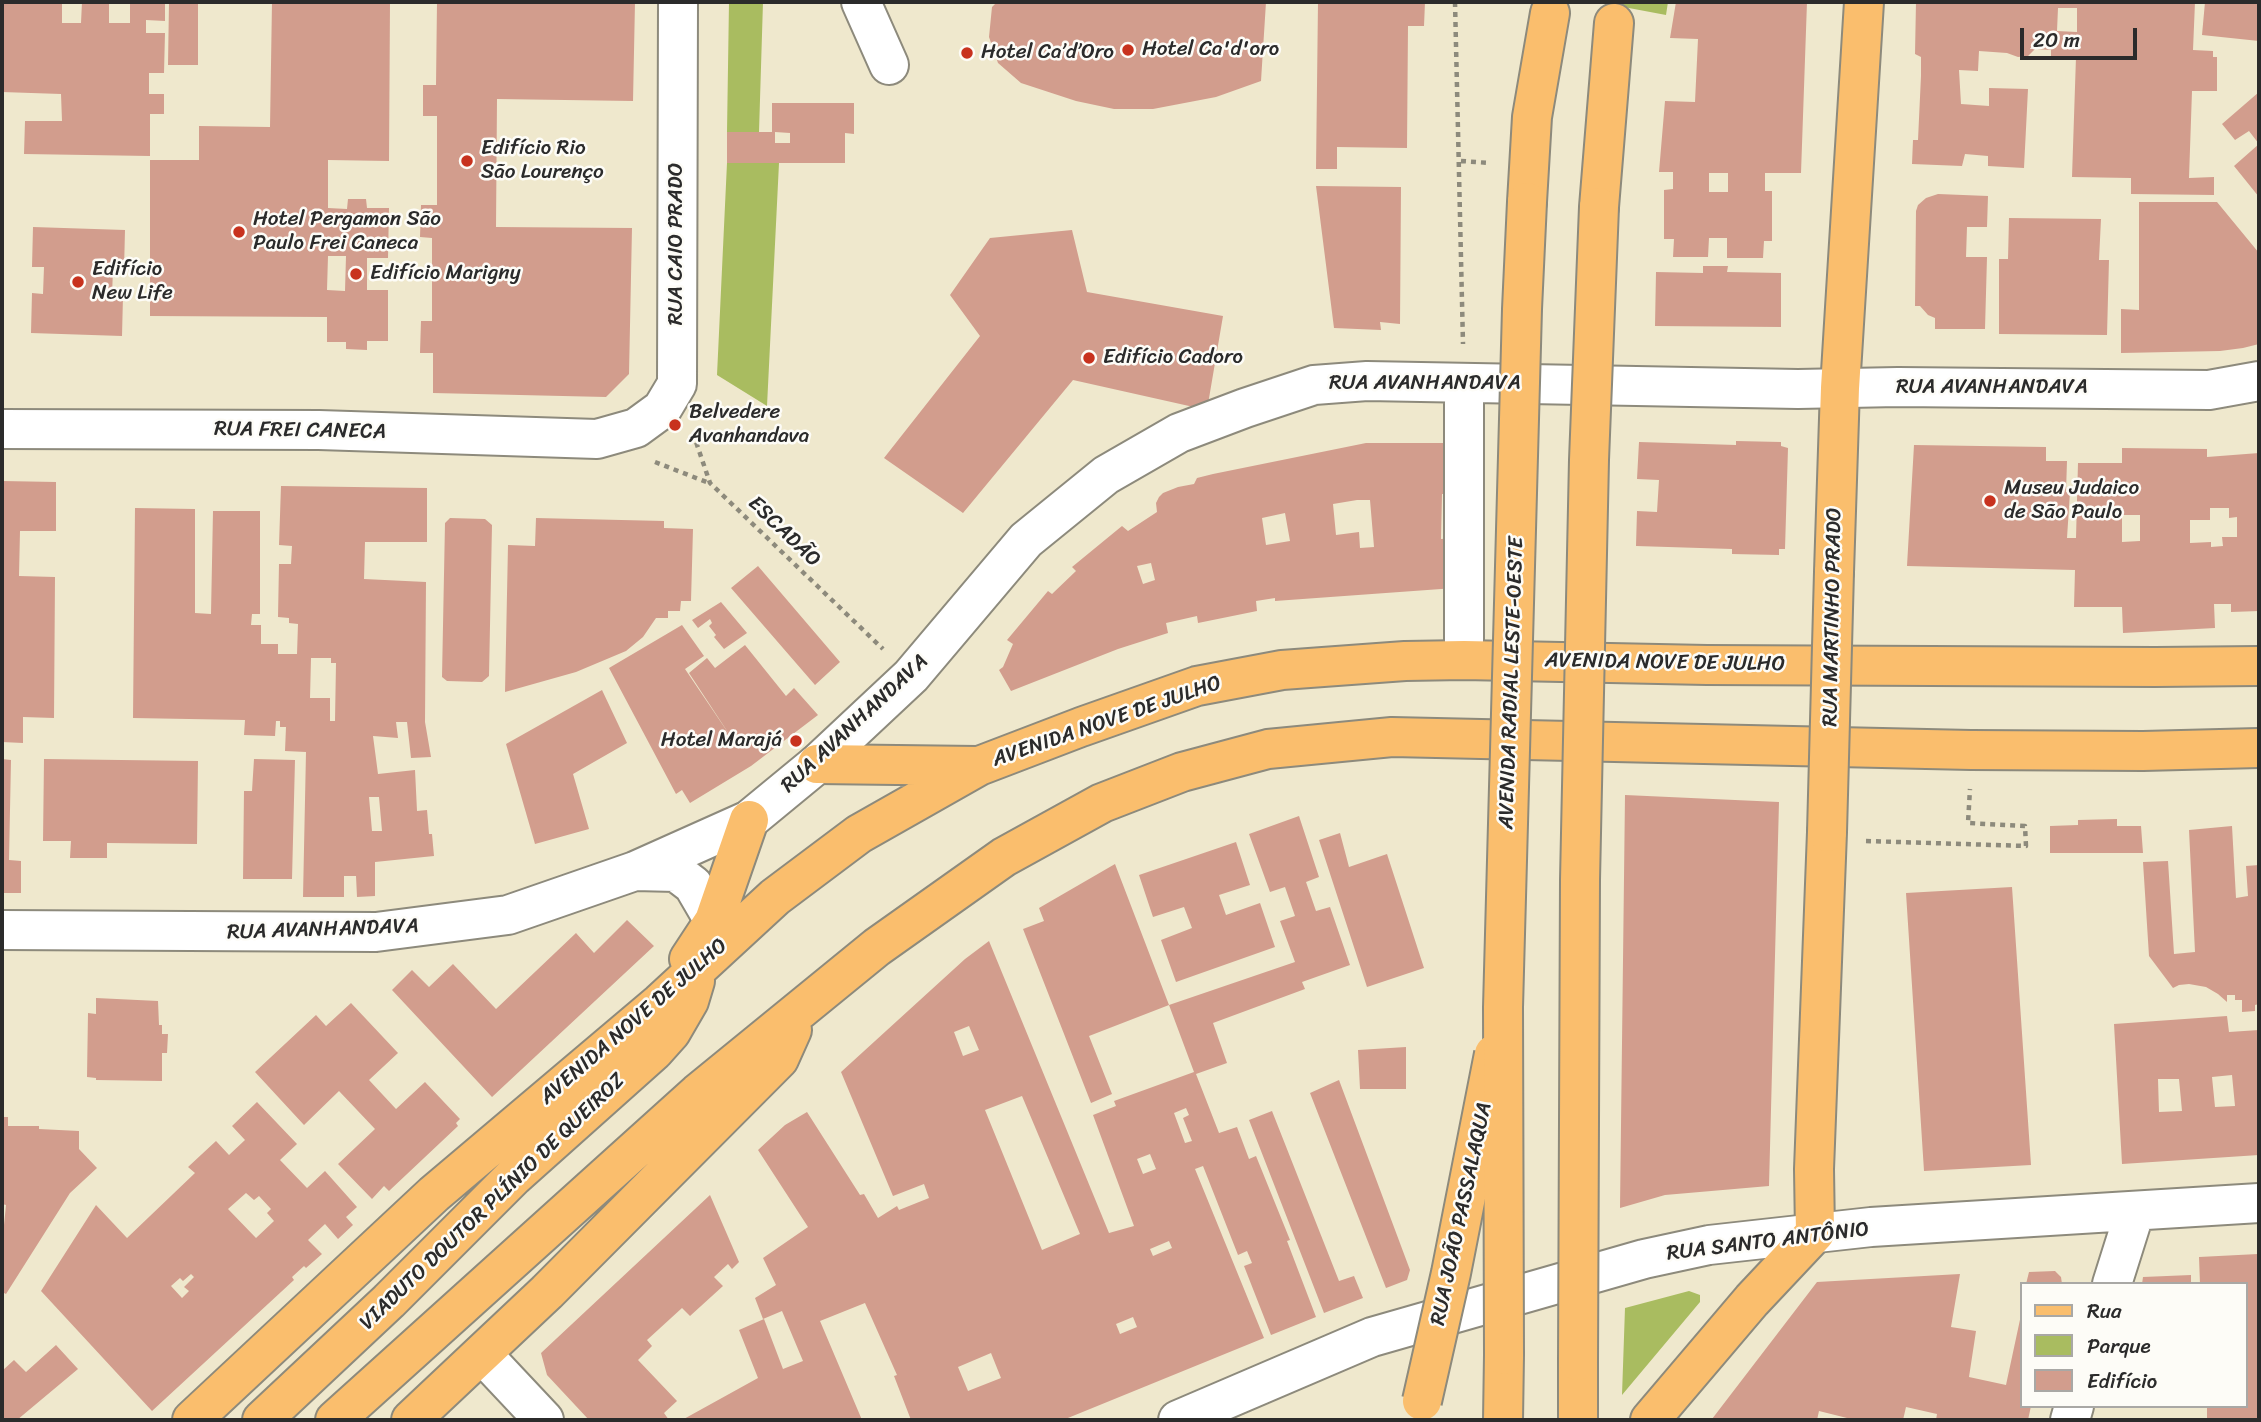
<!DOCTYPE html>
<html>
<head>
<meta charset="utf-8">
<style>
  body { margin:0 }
  #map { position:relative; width:2261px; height:1422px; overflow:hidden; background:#efe8cd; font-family:Sriracha,sans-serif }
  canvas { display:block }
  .frame { position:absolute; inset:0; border:4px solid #2b2b2b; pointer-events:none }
  .legend { position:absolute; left:2020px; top:1282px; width:228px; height:126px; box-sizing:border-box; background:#fdfcf7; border:2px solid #a9a8a5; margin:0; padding:9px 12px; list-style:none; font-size:21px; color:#2b2b2b }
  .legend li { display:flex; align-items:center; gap:14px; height:35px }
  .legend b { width:35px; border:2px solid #a9a8a5 }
  .scale { position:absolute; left:2020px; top:28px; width:117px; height:32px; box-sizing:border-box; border:4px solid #2b2b2b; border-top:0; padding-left:9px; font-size:21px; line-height:24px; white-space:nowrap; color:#2b2b2b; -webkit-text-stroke:5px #fdfcf7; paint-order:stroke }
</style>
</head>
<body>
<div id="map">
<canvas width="2261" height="1422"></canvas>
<div class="frame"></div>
<ul class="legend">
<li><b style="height:9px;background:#fabe6d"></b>Rua</li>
<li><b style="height:19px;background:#a9bc60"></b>Parque</li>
<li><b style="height:19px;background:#d29d8d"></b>Edifício</li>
</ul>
<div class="scale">20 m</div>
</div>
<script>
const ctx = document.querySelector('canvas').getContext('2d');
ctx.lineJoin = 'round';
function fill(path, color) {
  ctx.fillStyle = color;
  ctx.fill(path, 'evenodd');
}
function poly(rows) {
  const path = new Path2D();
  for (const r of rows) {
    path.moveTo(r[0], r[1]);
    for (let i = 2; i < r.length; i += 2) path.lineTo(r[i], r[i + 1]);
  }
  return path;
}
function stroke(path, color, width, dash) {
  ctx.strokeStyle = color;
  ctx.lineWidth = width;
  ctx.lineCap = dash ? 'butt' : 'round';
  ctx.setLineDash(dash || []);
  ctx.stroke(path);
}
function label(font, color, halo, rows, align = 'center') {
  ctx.font = font + ' Sriracha,sans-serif';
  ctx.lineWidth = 5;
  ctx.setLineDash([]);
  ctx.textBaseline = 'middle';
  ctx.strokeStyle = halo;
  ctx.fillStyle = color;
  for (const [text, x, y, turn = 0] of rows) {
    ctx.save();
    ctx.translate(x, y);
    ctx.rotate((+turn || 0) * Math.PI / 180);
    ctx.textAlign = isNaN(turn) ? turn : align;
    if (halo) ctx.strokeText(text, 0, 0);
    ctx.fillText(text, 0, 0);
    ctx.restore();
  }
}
const green = poly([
  [729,2,763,2,759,132,727,132],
  [1597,2,1668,2,1666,15],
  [727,163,779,163,767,406,717,375],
  [1689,1291,1700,1295,1700,1302,1622,1395,1625,1308]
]);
const building = poly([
  [2,2,62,2,62,23,81,23,82,2,109,2,109,23,130,23,130,2,165,2,165,21,146,20,146,33,165,33,164,73,149,73,149,94,164,94,164,114,150,114,150,156,24,154,25,121,62,121,61,94,2,92],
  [169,2,198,2,198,65,168,65],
  [272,2,390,2,389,161,328,160,328,208,347,209,348,199,366,199,367,208,389,208,388,258,367,258,367,290,388,290,388,341,367,341,367,350,346,349,346,342,327,342,327,317,150,316,150,160,199,160,199,126,270,127],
  [328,256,346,256,345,291,327,290],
  [437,2,635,2,633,101,497,99,496,227,632,228,629,374,606,397,433,393,433,353,420,353,421,321,432,321,432,238,420,237,421,205,437,205,437,116,423,116,423,85,436,85],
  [997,2,1266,2,1261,81,1216,97,1153,109,1114,109,1076,101,1021,83,998,63,989,37,992,7],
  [1318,2,1425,2,1424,26,1408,26,1407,148,1337,147,1337,169,1316,169],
  [1676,2,1807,2,1801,173,1765,173,1765,191,1772,191,1772,241,1764,241,1763,258,1727,258,1727,238,1709,238,1708,257,1673,257,1674,239,1664,239,1664,190,1673,189,1673,172,1659,172,1665,101,1695,102,1698,39,1670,38],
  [1709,173,1728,173,1728,192,1709,192],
  [1916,2,2195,2,2193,50,2213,51,2213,57,2217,57,2217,91,2192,91,2189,178,2214,177,2214,195,2131,194,2131,178,2072,177,2076,57,2051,56,2051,50,2035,49,2028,56,2018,57,2007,53,1979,51,1978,71,1959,70,1961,104,1989,106,1989,88,2028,89,2024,168,1988,166,1988,156,1965,154,1962,166,1912,164,1913,140,1918,140,1921,76,1921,57,1915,54],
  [2058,8,2077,8,2077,32,2057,31],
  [2205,2,2259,2,2259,41,2202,35],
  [2259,92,2259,197,2234,166,2259,144,2249,131,2235,140,2222,124],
  [772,103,854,103,854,134,845,133,845,163,727,163,727,132,772,132],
  [775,132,790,133,790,143,775,143],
  [1316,186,1401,187,1400,324,1380,322,1381,330,1334,328],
  [1938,194,1988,196,1987,227,1967,227,1966,257,1987,257,1985,329,1935,329,1935,318,1928,315,1920,306,1915,306,1916,211,1918,205,1926,198],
  [2139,202,2217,202,2259,253,2259,344,2243,348,2220,351,2121,353,2121,309,2139,310],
  [2009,218,2101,219,2099,260,2109,260,2107,335,1999,334,1999,259,2008,259],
  [33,227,125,230,124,270,113,269,112,296,123,296,122,336,31,333,32,293,43,294,44,267,32,267],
  [1072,230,1087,292,1223,316,1207,410,1073,380,963,513,884,458,980,336,950,295,990,238],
  [1703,266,1728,266,1727,272,1781,273,1781,327,1655,326,1656,272,1703,273],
  [1736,441,1781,442,1781,446,1788,448,1785,549,1779,549,1779,555,1732,554,1732,549,1636,546,1637,511,1657,512,1659,480,1637,479,1639,442,1736,445],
  [1366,443,1458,443,1457,494,1442,494,1441,539,1456,538,1455,588,1275,601,1275,598,1256,601,1257,611,1198,623,1197,616,1166,623,1168,633,1118,649,1011,691,999,670,1003,667,1013,644,1007,640,1048,591,1052,594,1076,571,1072,567,1122,526,1128,531,1157,512,1156,503,1159,497,1163,493,1178,487,1194,484,1197,478,1213,474],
  [1357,500,1370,500,1374,547,1360,548,1359,532,1336,535,1333,504],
  [1285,513,1290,541,1266,545,1262,518],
  [1151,563,1155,580,1143,584,1137,566],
  [1914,445,2046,447,2046,461,2067,461,2066,492,2070,492,2067,538,2076,538,2078,463,2122,463,2122,448,2207,449,2207,457,2259,453,2259,611,2231,612,2231,604,2214,604,2215,628,2123,633,2122,607,2074,607,2075,570,1907,566],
  [2210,508,2229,508,2229,518,2237,517,2237,537,2222,537,2223,546,2211,547,2211,542,2190,543,2190,520,2210,520],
  [2122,515,2140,515,2140,541,2122,542],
  [2,481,56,482,56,531,20,531,19,576,55,577,54,718,23,717,23,743,2,742],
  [281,486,427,488,427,542,365,542,364,579,426,582,425,722,431,757,411,758,407,722,396,722,398,738,373,736,378,774,415,770,417,811,427,810,429,834,432,834,434,856,375,862,375,896,357,897,356,876,344,876,344,897,303,897,306,752,285,751,286,727,280,727,280,721,276,721,275,736,244,735,245,720,133,718,135,508,195,509,195,613,211,614,213,511,260,511,260,614,252,614,251,625,261,625,261,644,278,644,278,654,297,654,298,624,289,623,289,618,278,617,279,564,291,564,292,546,279,545],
  [311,658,331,658,331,663,336,663,335,721,330,721,330,698,310,698],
  [369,797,379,797,382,831,372,831],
  [450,518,485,519,492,525,489,676,482,682,447,681,442,677,445,523],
  [536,518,664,521,664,528,693,529,691,601,681,601,680,611,668,611,668,618,656,618,643,637,626,651,576,672,505,692,508,545,535,546],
  [758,566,840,662,815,685,731,588],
  [721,602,747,633,724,649,714,637,716,635,709,626,712,623,710,619,698,628,692,620],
  [682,625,704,656,685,669,733,740,689,673,707,658,715,668,745,645,786,696,794,688,818,715,751,766,690,803,682,790,676,794,609,668],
  [602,690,627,743,573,774,589,829,535,844,506,744],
  [2,759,11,760,9,860,21,861,21,893,2,893],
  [44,759,198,761,197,844,107,843,107,858,70,858,71,841,43,841],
  [254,759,295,760,292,879,243,879,244,791,252,791],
  [1625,795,1779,802,1769,1186,1665,1195,1620,1208],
  [1299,816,1319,877,1306,882,1316,911,1330,907,1350,965,1302,982,1305,989,1213,1023,1227,1063,1196,1074,1219,1133,1237,1127,1249,1159,1256,1156,1290,1240,1287,1241,1316,1317,1271,1335,1244,1266,1252,1263,1247,1251,1238,1255,1203,1166,1195,1169,1264,1338,1063,1420,911,1420,894,1376,897,1375,865,1303,820,1321,862,1420,682,1420,758,1378,739,1330,764,1319,783,1369,803,1361,782,1311,763,1319,755,1298,776,1285,763,1258,808,1227,758,1150,785,1125,807,1112,860,1195,864,1194,878,1218,897,1206,899,1210,929,1198,924,1184,893,1196,841,1072,965,959,989,941,1109,1233,1134,1226,1093,1115,1116,1106,1114,1101,1194,1072,1169,1005,1295,962,1280,921,1295,916,1285,887,1270,892,1249,834],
  [969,1026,979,1050,963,1056,954,1032],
  [1022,1096,1080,1234,1042,1250,985,1110],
  [1186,1108,1189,1115,1183,1118,1192,1141,1185,1143,1174,1113],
  [1150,1154,1156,1169,1143,1174,1137,1159],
  [1169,1241,1172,1248,1153,1256,1150,1249],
  [1133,1317,1137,1327,1120,1334,1116,1324],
  [991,1353,1001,1378,968,1391,958,1367],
  [2117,819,2117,826,2141,826,2143,853,2050,853,2050,826,2078,825,2078,820],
  [2232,826,2236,898,2248,896,2246,866,2259,865,2259,1004,2255,1005,2255,1011,2242,1012,2242,1000,2235,1000,2235,995,2227,995,2227,1002,2218,994,2206,987,2189,984,2179,985,2173,988,2149,956,2143,862,2168,861,2174,954,2195,952,2189,830],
  [1340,833,1349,867,1387,854,1424,968,1367,987,1319,840],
  [1236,842,1250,885,1219,895,1226,915,1260,903,1275,947,1176,982,1161,940,1192,928,1184,907,1153,917,1139,875],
  [1115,864,1169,1005,1089,1036,1112,1094,1091,1103,1023,929,1044,921,1039,908],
  [2012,887,2031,1165,1924,1171,1906,893],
  [627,920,654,946,492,1097,392,990,412,970,429,987,453,964,496,1009,576,933,594,953],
  [96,998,158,1001,159,1025,162,1025,162,1034,168,1034,167,1053,162,1053,162,1081,96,1080,96,1078,87,1077,88,1013,96,1014],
  [351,1003,398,1053,369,1080,396,1109,425,1082,460,1119,456,1123,458,1126,389,1191,384,1186,372,1199,338,1164,375,1129,339,1091,304,1125,255,1072,316,1015,326,1026],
  [2227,1016,2229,1032,2259,1030,2259,1155,2122,1164,2114,1024],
  [2232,1075,2235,1106,2215,1107,2212,1077],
  [2158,1079,2179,1079,2182,1111,2159,1112],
  [1406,1047,1406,1089,1360,1089,1358,1050],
  [1339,1080,1410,1270,1407,1280,1386,1288,1310,1093],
  [257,1102,297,1144,280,1160,307,1188,325,1171,357,1207,346,1217,353,1225,338,1239,325,1224,308,1240,322,1254,306,1268,304,1266,292,1277,294,1280,152,1411,41,1291,96,1205,127,1238,195,1173,188,1167,216,1141,229,1155,245,1140,232,1126],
  [246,1193,254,1200,259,1196,271,1209,267,1213,274,1221,256,1238,228,1209],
  [191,1274,194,1277,184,1287,189,1291,182,1298,171,1286,180,1278,183,1281],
  [1272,1111,1339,1281,1354,1276,1363,1298,1324,1313,1249,1120],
  [2,1117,8,1117,8,1126,39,1126,39,1129,79,1131,79,1149,97,1168,70,1193,6,1294,2,1292,2,1245,6,1205,2,1204],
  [710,1195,739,1262,732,1269,728,1264,714,1277,723,1286,690,1316,682,1308,647,1340,652,1346,638,1360,677,1401,664,1413,669,1420,589,1420,547,1375,541,1353],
  [2258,1254,2259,1420,2207,1420,2207,1406,2245,1406,2245,1284,2200,1284,2199,1257],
  [2055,1271,2061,1277,2062,1284,2026,1284,2029,1272],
  [1960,1274,1951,1327,1976,1331,1969,1377,2006,1385,2021,1315,2021,1406,2031,1406,2028,1420,1936,1420,1937,1414,1906,1407,1903,1420,1855,1420,1819,1411,1817,1420,1712,1419,1817,1282],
  [2191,1275,2191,1284,2142,1284,2143,1277],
  [56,1345,78,1369,17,1420,2,1420,2,1399,4,1397,2,1394,2,1371,14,1360,26,1372]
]);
const path = poly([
  [1455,2,1463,344],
  [1461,161,1490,163],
  [693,433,710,483,883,649],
  [655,462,709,483],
  [1866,841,2026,846,2025,826,1968,823,1970,789]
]);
const minor = poly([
  [861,2,889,65],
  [1464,384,1464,660],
  [2,429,319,430,597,439,636,428,662,409,677,384,678,2],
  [635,871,676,872,693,885,714,921],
  [2,930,376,932,508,915,635,871,749,820,817,764,911,676,1026,540,1106,475,1179,433,1245,408,1314,385,1367,381,1798,389,1898,387,2209,390,2259,381],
  [2112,1284,2135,1211],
  [482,1354,544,1420],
  [1178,1420,1372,1337,1644,1259,1709,1245,1871,1227,2259,1203],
  [2070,1420,2074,1406]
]);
const major = poly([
  [1834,572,1840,388,1864,2],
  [817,764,977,766],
  [689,959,714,921,749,820],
  [192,1420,434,1194,660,1003,775,897,859,834,979,766,1081,727,1197,686,1282,670,1405,661,1464,660,1707,665,2155,667,2259,666],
  [262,1420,389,1301,514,1176,654,1051,671,1032,689,1001,695,981],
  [335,1420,698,1093,877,947,1004,857,1102,803,1182,772,1268,749,1392,737,1971,750,2143,751,2259,748],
  [411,1420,547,1292,779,1059,792,1030],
  [1650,1420,1752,1300,1815,1233,1814,1169,1827,832]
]);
const highway = poly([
  [1527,202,1532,117,1550,13],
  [1599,207,1614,23],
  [1503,1420,1504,1355],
  [1578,1420,1578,1361]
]);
const majorBridge = poly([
  [1827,832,1834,572],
  [1422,1401,1451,1273,1494,1054]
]);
const highwayBridge = poly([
  [1504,1355,1503,1007,1522,309,1527,202],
  [1578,1361,1580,880,1589,460,1599,207]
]);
const markers = [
  [1128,50,7,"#c8321e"],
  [967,53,7,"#c8321e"],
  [467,161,7,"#c8321e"],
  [239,232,7,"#c8321e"],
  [356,274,7,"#c8321e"],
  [78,282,7,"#c8321e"],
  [1089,358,7,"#c8321e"],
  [675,425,7,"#c8321e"],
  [1990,501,7,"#c8321e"],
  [796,741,7,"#c8321e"]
];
const poiNames = [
  ["Hotel Ca'd'oro",1142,50],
  ["Hotel Ca’d’Oro",981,53],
  ["Edifício Rio",481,149],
  ["São Lourenço",481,173],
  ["Hotel Pergamon São",253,220],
  ["Paulo Frei Caneca",253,244],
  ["Edifício",92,270],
  ["New Life",92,294],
  ["Edifício Marigny",370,274],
  ["Edifício Cadoro",1103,358],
  ["Belvedere",689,413],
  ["Avanhandava",689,437],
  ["Museu Judaico",2004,489],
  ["de São Paulo",2004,513],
  ["Hotel Marajá",782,741,"right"]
];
const streetNames = [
  ["RUA CAIO PRADO",677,244,-90],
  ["RUA AVANHANDAVA",1425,384],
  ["RUA AVANHANDAVA",1992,388],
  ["RUA FREI CANECA",300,431,1],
  ["ESCADÃO",784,532,44],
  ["RUA MARTINHO PRADO",1833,617,-89],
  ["AVENIDA NOVE DE JULHO",1665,663,1],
  ["AVENIDA RADIAL LESTE-OESTE",1512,683,-88],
  ["AVENIDA NOVE DE JULHO",1107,722,-19],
  ["RUA AVANHANDAVA",855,724,-43],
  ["RUA AVANHANDAVA",323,930,-2],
  ["AVENIDA NOVE DE JULHO",634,1022,-41],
  ["VIADUTO DOUTOR PLÍNIO DE QUEIROZ",493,1202,-44],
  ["RUA JOÃO PASSALAQUA",1462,1214,-78],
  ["RUA SANTO ANTÔNIO",1768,1242,-7]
];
fill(green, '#a9bc60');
fill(building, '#d29d8d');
stroke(minor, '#8d8a7c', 42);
stroke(major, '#8d8a7c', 42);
stroke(highway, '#8d8a7c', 42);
stroke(path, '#8d8a7c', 4.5, [5, 5]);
stroke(minor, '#fff', 38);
stroke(major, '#fabe6d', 38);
stroke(highway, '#fabe6d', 38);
stroke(majorBridge, '#8d8a7c', 42, []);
stroke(highwayBridge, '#8d8a7c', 42, []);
stroke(majorBridge, '#fabe6d', 38);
stroke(highwayBridge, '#fabe6d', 38);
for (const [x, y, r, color] of markers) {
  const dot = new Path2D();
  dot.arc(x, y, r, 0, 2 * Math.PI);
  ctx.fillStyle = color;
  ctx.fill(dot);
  stroke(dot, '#fdfcf7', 2.5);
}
label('21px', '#2b2b2b', '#fdfcf7', poiNames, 'left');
label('21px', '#2b2b2b', '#fdfcf7', streetNames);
</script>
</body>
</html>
